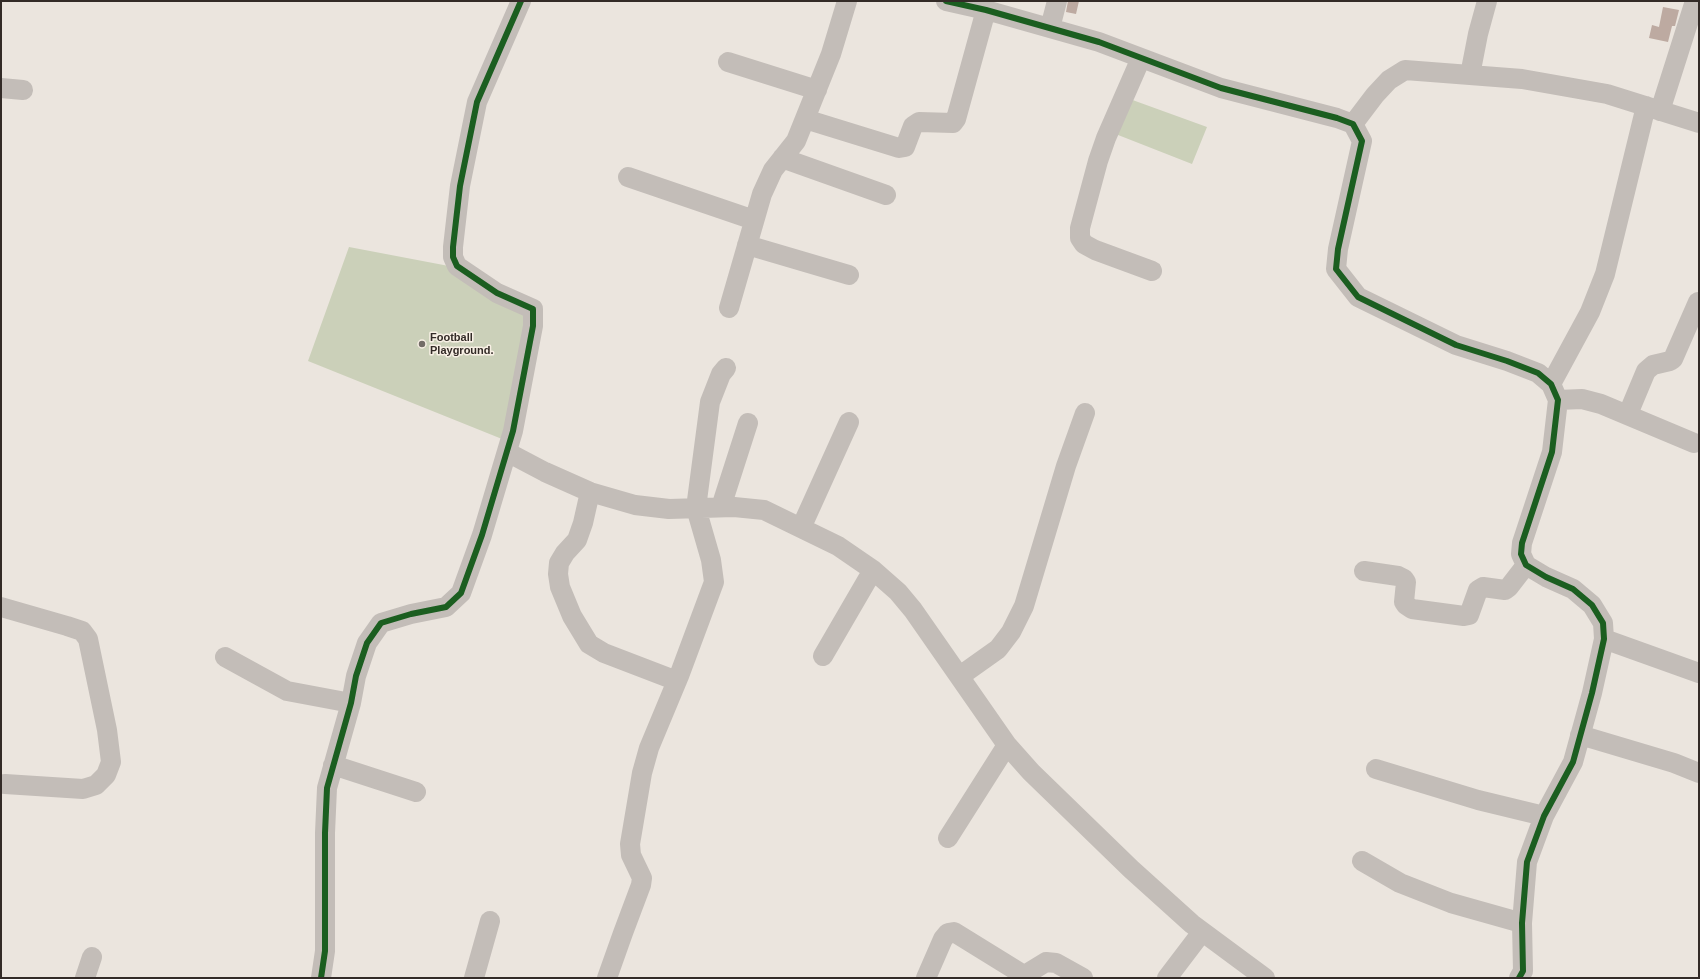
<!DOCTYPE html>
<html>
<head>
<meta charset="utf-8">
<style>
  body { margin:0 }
  #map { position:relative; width:1700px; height:979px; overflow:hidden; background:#ebe5de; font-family:Helvetica,sans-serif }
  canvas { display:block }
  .frame { position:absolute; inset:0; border:2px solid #332b27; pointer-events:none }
</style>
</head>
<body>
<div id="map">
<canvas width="1700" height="979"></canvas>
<div class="frame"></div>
</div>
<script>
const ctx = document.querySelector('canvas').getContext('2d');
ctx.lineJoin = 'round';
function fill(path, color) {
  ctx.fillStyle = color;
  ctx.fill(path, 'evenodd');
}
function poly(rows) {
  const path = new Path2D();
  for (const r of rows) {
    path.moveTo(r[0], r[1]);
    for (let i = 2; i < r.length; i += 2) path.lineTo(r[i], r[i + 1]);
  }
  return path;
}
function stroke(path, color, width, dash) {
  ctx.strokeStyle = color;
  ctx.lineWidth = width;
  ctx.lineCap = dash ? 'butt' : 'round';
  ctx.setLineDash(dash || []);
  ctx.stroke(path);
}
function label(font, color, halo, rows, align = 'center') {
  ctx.font = font + ' Helvetica,sans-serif';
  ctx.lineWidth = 3;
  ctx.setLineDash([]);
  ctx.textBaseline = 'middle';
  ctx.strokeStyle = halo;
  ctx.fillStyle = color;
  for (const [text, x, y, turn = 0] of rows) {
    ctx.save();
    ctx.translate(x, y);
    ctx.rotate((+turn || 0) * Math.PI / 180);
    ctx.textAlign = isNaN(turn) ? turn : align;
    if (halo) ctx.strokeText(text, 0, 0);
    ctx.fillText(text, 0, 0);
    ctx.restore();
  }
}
const green = poly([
  [1127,98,1207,127,1192,164,1113,133],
  [349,247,454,267,533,309,507,441,308,361]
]);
const building = poly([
  [1068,1,1079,1,1076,14,1066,12],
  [1663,7,1679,10,1675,26,1672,26,1668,42,1649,38,1652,25,1659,27]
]);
const minor = poly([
  [946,1,986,10,1099,42,1221,88,1337,118,1353,124,1362,141,1338,249,1336,269,1358,297,1456,345,1507,361,1538,373,1551,384,1558,400,1552,452,1522,543,1521,554,1526,565,1546,577,1573,589,1592,605,1603,623,1604,639,1592,693,1573,762,1544,816,1527,862,1522,923,1523,971,1519,978],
  [1050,28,1057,1],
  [1141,58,1106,138,1098,161,1080,228,1080,238,1084,244,1095,250,1152,271],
  [728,62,817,90],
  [1470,75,1478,34,1487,1],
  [1,88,23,90],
  [1660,111,1695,1],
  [805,119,899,148,905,147,913,126,919,122,953,123,956,119,986,10],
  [1353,124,1375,95,1389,80,1405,70,1522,79,1607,94,1699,123],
  [782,158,886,195],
  [628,177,754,220],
  [747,245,849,275],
  [729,308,762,194,773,170,796,141,831,54,847,1],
  [1551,384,1590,312,1605,274,1646,106],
  [1558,400,1582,399,1601,404,1694,443],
  [1628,414,1646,371,1653,365,1670,361,1673,359,1698,302],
  [507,452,545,472,590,492,635,505,669,509,734,507,764,510,838,546,873,570,898,592,913,610,1007,745,1031,772,1131,869,1192,924,1265,978],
  [590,492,583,523,577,540,565,553,559,563,558,574,560,587,572,616,589,644,604,653,677,681],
  [721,507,748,423],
  [801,528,849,422],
  [1364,571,1398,576,1404,579,1406,582,1404,602,1406,605,1412,609,1464,616,1469,615,1478,590,1483,587,1505,590,1509,587,1526,565],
  [1,607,67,626,82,631,88,639,107,730,111,762,106,775,96,785,83,789,5,784],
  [1604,639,1699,673],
  [823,656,873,570],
  [225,657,287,691,351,703],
  [960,676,998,649,1011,632,1024,606,1066,466,1085,413],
  [1580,735,1674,763,1699,773],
  [333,765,416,792],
  [1376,769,1478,800,1544,816],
  [948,838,1007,745],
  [1362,861,1400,883,1451,903,1522,923],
  [85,978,92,957],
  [321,978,325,951,325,833,327,788,351,703,356,676,367,643,381,623,411,614,446,607,461,593,482,535,513,431,533,326,533,309,497,293,457,266,453,257,453,247,460,186,477,102,521,1],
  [474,978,490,921],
  [607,978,623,933,641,885,642,878,631,855,630,844,642,773,649,748,679,676,714,582,711,560,696,508,710,402,721,374,726,368],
  [926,978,943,939,948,933,954,932,1022,974,1028,973,1046,962,1056,963,1083,978],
  [1167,978,1202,932]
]);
const cycleway = poly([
  [946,1,986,10,1099,42,1221,88,1337,118,1353,124,1362,141,1338,249,1336,269,1358,297,1456,345,1507,361,1538,373,1551,384,1558,400,1552,452,1522,543,1521,554,1526,565,1546,577,1573,589,1592,605,1603,623,1604,639,1592,693,1573,762,1544,816,1527,862,1522,923,1523,971,1519,978],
  [321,978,325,951,325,833,327,788,351,703,356,676,367,643,381,623,411,614,446,607,461,593,482,535,513,431,533,326,533,309,497,293,457,266,453,257,453,247,460,186,477,102,521,1]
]);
const markers = [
  [422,344,4,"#736c67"]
];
const poiNames = [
  ["Football",430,338],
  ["Playground.",430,351]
];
fill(green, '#cbd0b9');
fill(building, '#bdaaa1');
stroke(minor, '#c3bdb8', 20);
stroke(cycleway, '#1b5e20', 6);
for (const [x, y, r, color] of markers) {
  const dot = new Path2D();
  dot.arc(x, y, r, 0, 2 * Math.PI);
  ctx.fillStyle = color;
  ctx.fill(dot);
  stroke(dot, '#f8f0e5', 1.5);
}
label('bold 11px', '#332b27', '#f8f0e5', poiNames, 'left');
</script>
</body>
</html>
